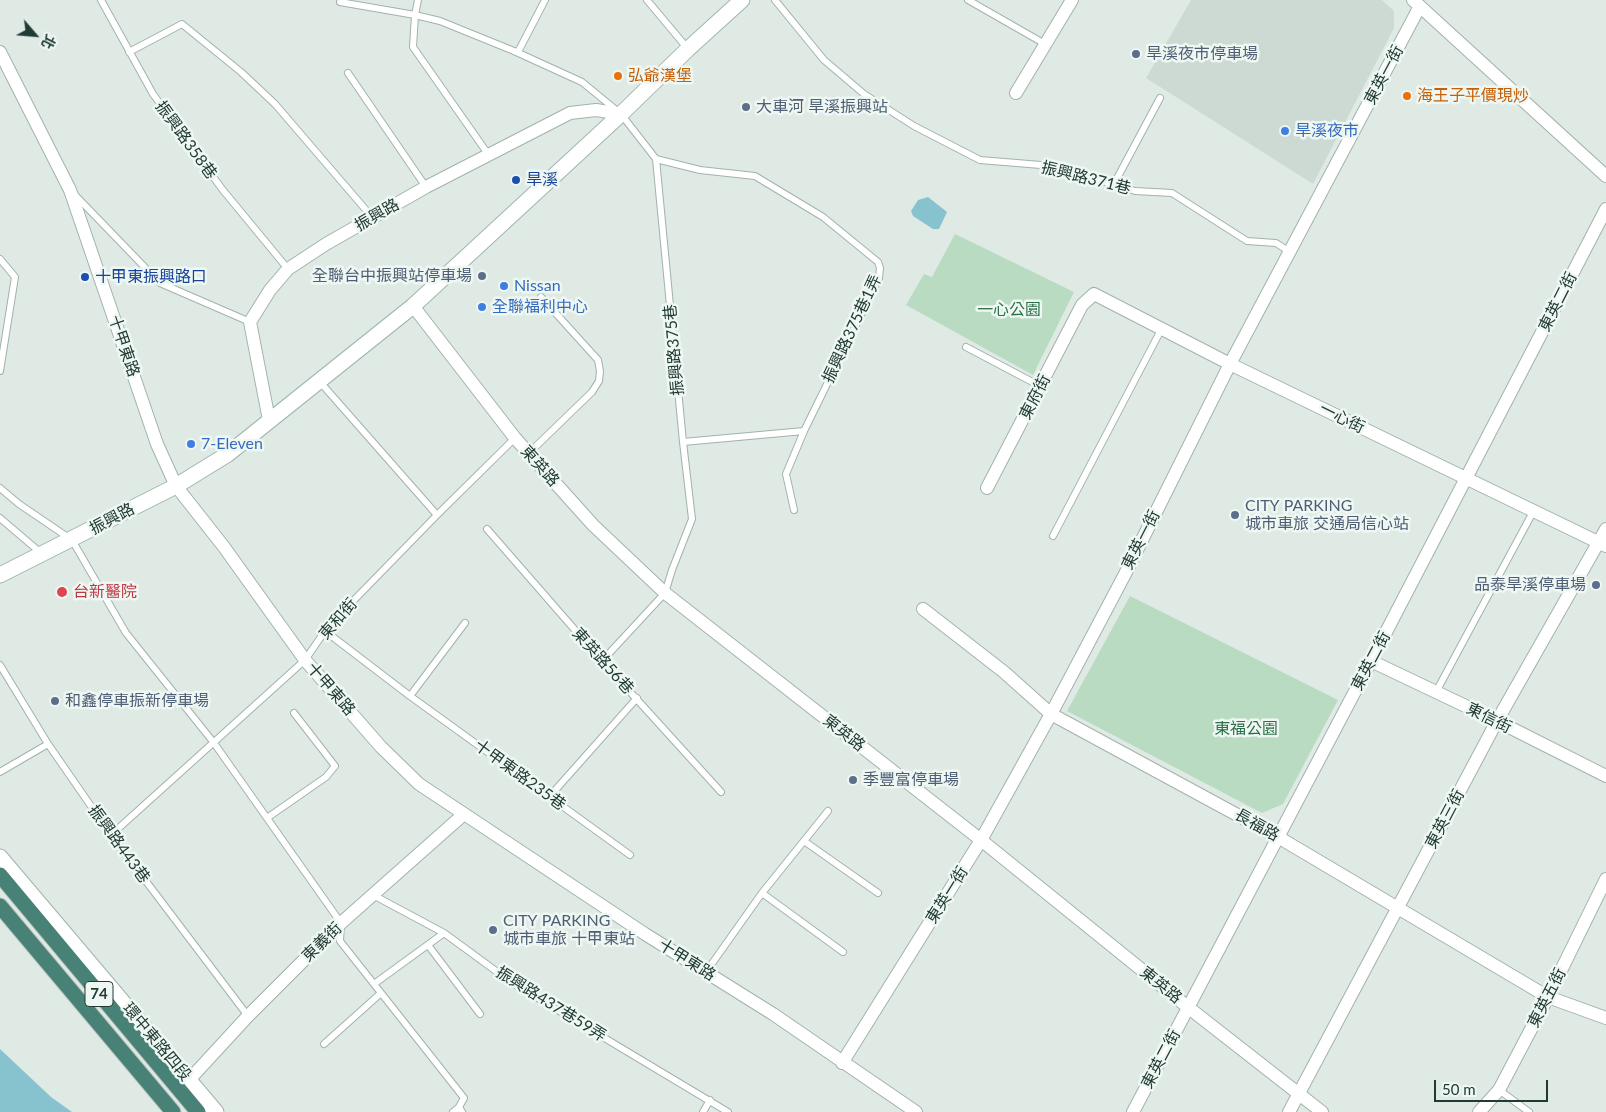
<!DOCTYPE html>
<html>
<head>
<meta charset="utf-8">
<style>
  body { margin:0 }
  #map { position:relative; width:1606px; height:1112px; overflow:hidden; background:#dfeae5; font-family:Lato,"Noto Sans TC",sans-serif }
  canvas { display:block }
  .north { position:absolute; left:10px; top:10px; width:50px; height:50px; -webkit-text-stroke:4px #eff7f3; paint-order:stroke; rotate:117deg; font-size:14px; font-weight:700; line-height:20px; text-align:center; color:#203a34 }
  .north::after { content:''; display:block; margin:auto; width:18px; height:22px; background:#203a34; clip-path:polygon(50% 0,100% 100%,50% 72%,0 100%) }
  .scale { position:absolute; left:1434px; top:1080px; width:114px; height:22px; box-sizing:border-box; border:2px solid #203a34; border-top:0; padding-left:6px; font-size:15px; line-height:18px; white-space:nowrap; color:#203a34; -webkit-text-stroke:4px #eff7f3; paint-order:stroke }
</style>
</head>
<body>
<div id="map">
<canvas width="1606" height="1112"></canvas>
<div class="north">北</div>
<div class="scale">50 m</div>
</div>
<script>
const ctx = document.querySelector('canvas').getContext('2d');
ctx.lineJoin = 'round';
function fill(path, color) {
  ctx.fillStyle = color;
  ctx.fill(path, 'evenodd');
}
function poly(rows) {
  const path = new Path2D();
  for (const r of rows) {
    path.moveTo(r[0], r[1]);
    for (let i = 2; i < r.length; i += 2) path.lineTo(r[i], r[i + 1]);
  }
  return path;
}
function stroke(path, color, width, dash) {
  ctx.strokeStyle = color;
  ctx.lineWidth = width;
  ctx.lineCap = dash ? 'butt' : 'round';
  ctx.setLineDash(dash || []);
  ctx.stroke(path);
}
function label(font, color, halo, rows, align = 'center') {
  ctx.font = font + ' Lato,"Noto Sans TC",sans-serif';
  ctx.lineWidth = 5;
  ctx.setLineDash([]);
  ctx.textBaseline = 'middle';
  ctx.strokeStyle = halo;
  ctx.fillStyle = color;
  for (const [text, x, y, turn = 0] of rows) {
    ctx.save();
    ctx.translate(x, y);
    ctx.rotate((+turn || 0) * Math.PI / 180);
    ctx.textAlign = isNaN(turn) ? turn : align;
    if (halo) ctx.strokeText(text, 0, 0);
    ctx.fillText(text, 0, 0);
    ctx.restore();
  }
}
const built = poly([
  [1191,0,1382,0,1394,11,1394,28,1313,184,1146,78]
]);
const green = poly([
  [955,234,1074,292,1033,375,906,305,924,274,932,277],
  [1130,596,1338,700,1283,804,1262,813,1067,711]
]);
const water = poly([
  [928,197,947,212,939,229,933,229,913,216,911,211,918,200],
  [0,1049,51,1097,72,1112,0,1112]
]);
const service = poly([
  [101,0,153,94,222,189,288,269],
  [418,0,415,15,440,21,514,51,582,82,621,114,656,159,683,442,692,519,672,570,665,593,602,661],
  [647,0,688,49],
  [775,0,824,60,864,94,914,126,980,160,1053,166,1135,191,1172,193,1247,241,1276,243,1290,252],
  [968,0,1045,44],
  [340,2,415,15,413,47,488,154],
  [129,52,182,24,241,72,275,104,372,217],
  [518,52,545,0],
  [348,73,426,187],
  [656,159,700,170,755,176,823,217,878,262,880,268,879,278,804,431,683,442],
  [1114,184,1160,98],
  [74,194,160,283,250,322],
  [0,259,15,277,0,371],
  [966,347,1040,386],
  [320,382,437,515],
  [529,453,592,392,599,381,600,371,598,360,541,297],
  [0,488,19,504,72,540,126,633,214,743,341,923,340,941,464,1098,459,1107,462,1112],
  [794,510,786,474,804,431],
  [0,518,41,553],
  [487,529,602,661,721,792],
  [1053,536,1161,330],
  [325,631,410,696,630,855],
  [0,665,48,744,111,835,248,1016],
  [1436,692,1533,512],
  [410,696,465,623],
  [0,772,48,744],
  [550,796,637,698],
  [267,818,326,777,335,766,294,713],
  [111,835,305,660,325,631,355,599,437,515,515,438],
  [804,841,878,893],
  [762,893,843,952],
  [373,895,444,933,511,982,728,1112],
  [428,945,480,1014],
  [706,972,762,893,828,811],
  [374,984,444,933],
  [324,1044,381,993],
  [1499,1090,1529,1112],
  [453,1112,459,1107],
  [703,1112,710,1100]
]);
const minor = poly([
  [1413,0,1606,176],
  [0,52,70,190,157,444,176,486,224,547,305,660,381,747,419,784,645,934,773,1014,916,1112],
  [1016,93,1072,0],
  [413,306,515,438,593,525,665,593,981,840,1189,1008,1322,1112],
  [269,420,250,322,270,290,288,269,326,244,426,187,570,113,596,110,621,114],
  [987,488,1082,305,1094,294,1230,364,1606,546],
  [923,609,1004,672,1051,714,1278,837,1548,997,1606,1018],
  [1371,661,1497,721,1606,776],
  [842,1063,981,840,1051,714,1125,574,1230,364,1420,6],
  [189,1080,248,1016,341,923,464,814],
  [1133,1112,1371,661,1606,209],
  [1289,1112,1497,721,1606,529],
  [1479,1112,1499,1090,1548,997,1606,879]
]);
const tertiary = poly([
  [0,857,216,1112]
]);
const secondary = poly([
  [0,575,176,486,228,454,413,306,621,114,688,49,742,0]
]);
const trunk = poly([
  [0,875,198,1112],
  [0,906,173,1112]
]);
const markers = [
  [1136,54,5,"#5c6f8a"],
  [618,76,5,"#e8710a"],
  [1407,96,5,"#e8710a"],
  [746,107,5,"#5c6f8a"],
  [1285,131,5,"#3f7fe0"],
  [516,180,5,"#1a4fb4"],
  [482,276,5,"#5c6f8a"],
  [85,277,5,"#1a4fb4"],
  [504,286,5,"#3f7fe0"],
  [482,307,5,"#3f7fe0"],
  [191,444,5,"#3f7fe0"],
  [1235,515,5,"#5c6f8a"],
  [1596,585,5,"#5c6f8a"],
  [62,592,6,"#e0444e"],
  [55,701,5,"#5c6f8a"],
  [853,780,5,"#5c6f8a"],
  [493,930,5,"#5c6f8a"]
];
const shields = [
  [99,994,28]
];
const shieldNames = [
  ["74",99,994]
];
const serviceNames = [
  ["旱溪夜市停車場",1146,54],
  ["大車河 旱溪振興站",756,107],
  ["全聯台中振興站停車場",472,276,"right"],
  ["CITY PARKING",1245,506],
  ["城市車旅 交通局信心站",1245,524],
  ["品泰旱溪停車場",1586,585,"right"],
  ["和鑫停車振新停車場",65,701],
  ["季豐富停車場",863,780],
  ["CITY PARKING",503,921],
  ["城市車旅 十甲東站",503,939]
];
const streetNames = [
  ["東英一街",1384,75,-62],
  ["振興路358巷",186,140,54],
  ["振興路371巷",1086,178,14],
  ["振興路",377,215,-30],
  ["東英二街",1558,302,-63],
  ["振興路375巷1弄",852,329,-65],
  ["十甲東路",124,346,71],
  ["振興路375巷",674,350,-95],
  ["東府街",1035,397,-63],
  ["一心街",1342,418,26],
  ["東英路",540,466,48],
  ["振興路",112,519,-28],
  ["東英一街",1141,540,-63],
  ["東和街",338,619,-49],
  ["東英路56巷",603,661,48],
  ["東英二街",1371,661,-62],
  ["十甲東路",331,689,49],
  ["東信街",1489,718,26],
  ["東英路",844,733,38],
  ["十甲東路235巷",520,775,36],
  ["東英三街",1445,819,-62],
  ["長福路",1257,825,29],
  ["振興路443巷",119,844,54],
  ["東英一街",947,895,-58],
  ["東義街",322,942,-44],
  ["十甲東路",687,960,32],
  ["東英路",1161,985,39],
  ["東英五街",1547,998,-63],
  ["振興路437巷59弄",551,1004,32],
  ["環中東路四段",157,1042,50],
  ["東英二街",1161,1059,-62]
];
const foodNames = [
  ["弘爺漢堡",628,76],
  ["海王子平價現炒",1417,96]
];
const shopNames = [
  ["旱溪夜市",1295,131],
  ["Nissan",514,286],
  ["全聯福利中心",492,307],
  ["7-Eleven",201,444]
];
const transitNames = [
  ["旱溪",526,180],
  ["十甲東振興路口",95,277]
];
const parkNames = [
  ["一心公園",1009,310],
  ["東福公園",1246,729]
];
const healthNames = [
  ["台新醫院",73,592]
];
fill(built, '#cddad4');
fill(green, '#b8dbc2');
fill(water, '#87c2cf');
stroke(service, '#a2b2ac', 8);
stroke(minor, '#a2b2ac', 14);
stroke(tertiary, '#a2b2ac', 17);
stroke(secondary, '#9eb6ae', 17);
stroke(trunk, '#bcc4c2', 17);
stroke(service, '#fff', 6);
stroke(minor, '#fff', 12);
stroke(tertiary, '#fff', 15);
stroke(secondary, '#fff', 15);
stroke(trunk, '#488276', 15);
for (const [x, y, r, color] of markers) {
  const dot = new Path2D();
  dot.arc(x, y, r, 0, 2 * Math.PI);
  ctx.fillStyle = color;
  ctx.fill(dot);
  stroke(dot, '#eff7f3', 2);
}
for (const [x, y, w] of shields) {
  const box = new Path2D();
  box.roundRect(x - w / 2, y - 12.5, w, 25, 4);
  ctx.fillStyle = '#eff7f3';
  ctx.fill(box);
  stroke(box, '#203a34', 1);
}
label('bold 15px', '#203a34', null, shieldNames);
label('16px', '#4e5e75', '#eff7f3', serviceNames, 'left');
label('16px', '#203a34', '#eff7f3', streetNames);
label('16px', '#c56008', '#eff7f3', foodNames, 'left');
label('16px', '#366cbe', '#eff7f3', shopNames, 'left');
label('16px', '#164399', '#eff7f3', transitNames, 'left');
label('16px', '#2b7048', '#eff7f3', parkNames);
label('16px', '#be3a42', '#eff7f3', healthNames, 'left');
</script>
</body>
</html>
